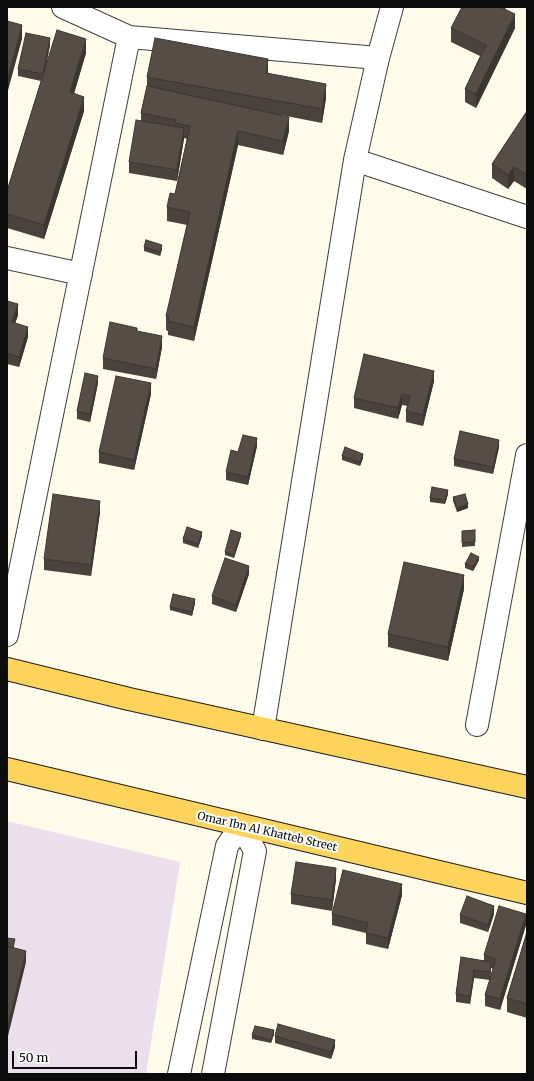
<!DOCTYPE html>
<html>
<head>
<meta charset="utf-8">
<style>
  body { margin:0 }
  #map { position:relative; width:534px; height:1081px; overflow:hidden; background:#fffbeb; font-family:Merriweather,serif }
  canvas { display:block }
  .frame { position:absolute; inset:0; border:8px solid #0c0c0c; pointer-events:none }
  .scale { position:absolute; left:12px; top:1051px; width:125px; height:18px; box-sizing:border-box; border:2px solid #0c0c0c; border-top:0; padding-left:5px; font-size:12px; line-height:14px; white-space:nowrap; color:#0c0c0c; -webkit-text-stroke:3px #fff; paint-order:stroke }
</style>
</head>
<body>
<div id="map">
<canvas width="534" height="1081"></canvas>
<div class="frame"></div>
<div class="scale">50 m</div>
</div>
<script>
const ctx = document.querySelector('canvas').getContext('2d');
ctx.lineJoin = 'round';
function fill(path, color) {
  ctx.fillStyle = color;
  ctx.fill(path, 'evenodd');
}
function poly(rows) {
  const path = new Path2D();
  for (const r of rows) {
    path.moveTo(r[0], r[1]);
    for (let i = 2; i < r.length; i += 2) path.lineTo(r[i], r[i + 1]);
  }
  return path;
}
function stroke(path, color, width, dash) {
  ctx.strokeStyle = color;
  ctx.lineWidth = width;
  ctx.lineCap = dash ? 'butt' : 'round';
  ctx.setLineDash(dash || []);
  ctx.stroke(path);
}
function label(font, color, halo, rows, align = 'center') {
  ctx.font = font + ' Merriweather,serif';
  ctx.lineWidth = 4;
  ctx.setLineDash([]);
  ctx.textBaseline = 'middle';
  ctx.strokeStyle = halo;
  ctx.fillStyle = color;
  for (const [text, x, y, turn = 0] of rows) {
    ctx.save();
    ctx.translate(x, y);
    ctx.rotate((+turn || 0) * Math.PI / 180);
    ctx.textAlign = isNaN(turn) ? turn : align;
    if (halo) ctx.strokeText(text, 0, 0);
    ctx.fillText(text, 0, 0);
    ctx.restore();
  }
}
const industrial = poly([
  [7,821,180,862,146,1074,7,1074]
]);
const minor = poly([
  [63,7,129,37],
  [355,160,527,217],
  [7,258,81,274],
  [7,635,129,37,378,58],
  [477,725,527,455],
  [263,729,355,160,378,58,392,7],
  [179,1074,227,846,241,826,255,851,213,1074]
]);
const major = poly([
  [7,669,129,699,527,787],
  [7,769,527,893]
]);
const wall = poly([
  [505,9,515,28,476,108,465,102,465,89,480,56,451,42,451,28],
  [50,45,46,66,86,53,74,94,84,111,44,239,7,228,7,191,41,81,18,76,18,69],
  [268,73,326,98,322,123,281,115,289,131,283,155,238,145,194,341,168,335,168,331,166,330,166,316,187,225,167,221,167,207,175,194,187,139,184,138,177,181,129,173,129,162,141,121,141,113,147,86,147,77],
  [527,111,527,189,514,181,508,189,492,178,492,164],
  [144,247,162,249,160,256,144,251],
  [7,301,18,315,15,323,28,337,19,367,7,364],
  [137,331,162,347,156,379,103,369,103,358],
  [434,381,423,426,406,422,406,411,408,406,402,405,398,419,354,408,354,398],
  [98,383,90,422,77,419,77,411],
  [151,394,134,470,99,463,99,452],
  [257,446,248,485,226,480,226,472,238,452],
  [499,447,493,474,454,466,454,459],
  [342,456,363,458,360,466,342,460],
  [448,494,445,504,430,502,430,498],
  [453,497,468,508,457,512,453,501],
  [100,512,91,576,44,570,44,559],
  [475,530,475,546,462,547,462,531],
  [202,536,198,548,183,543,183,539],
  [241,536,234,558,225,555,225,552],
  [479,560,473,571,465,568,465,564],
  [249,574,236,612,212,604,212,596],
  [464,589,448,661,388,647,388,634],
  [195,603,192,616,170,610,170,607],
  [336,879,332,911,291,904,291,894],
  [402,895,388,949,366,944,366,933,332,925,332,914],
  [494,914,488,932,460,923,460,915],
  [526,925,500,1010,485,1006,485,995,490,980,474,978,470,1004,456,1002,456,994,461,957,484,961,484,955],
  [491,968,493,969,490,980,491,970],
  [527,932,527,1018,507,1012,507,998],
  [274,1034,271,1043,252,1039,252,1035],
  [275,1036,335,1047,331,1059,275,1043]
]);
const shadedWall = poly([
  [500,7,506,7,500,21],
  [515,14,515,28,476,108,476,94],
  [22,25,22,39,7,94,7,81],
  [50,38,50,45,43,81,43,74],
  [86,39,86,53,70,106,70,92],
  [268,59,268,73,266,73],
  [326,84,326,98,322,123,322,109],
  [84,97,84,111,44,239,44,225],
  [289,117,289,131,283,155,283,141],
  [184,128,184,139,177,181,177,170],
  [238,131,238,145,194,341,194,327],
  [514,167,514,181,508,189,508,175],
  [162,245,162,249,160,256,160,252],
  [18,304,18,315,12,333,12,322],
  [28,327,28,337,19,367,19,357],
  [162,336,162,347,156,379,156,369],
  [434,371,434,381,423,426,423,415],
  [98,376,98,383,90,422,90,414],
  [151,383,151,394,134,470,134,460],
  [402,394,402,405,398,419,398,408],
  [257,438,257,446,248,485,248,477],
  [499,440,499,447,493,474,493,467],
  [363,454,363,458,360,466,360,462],
  [448,490,448,494,445,504,445,500],
  [100,501,100,512,91,576,91,565],
  [468,504,468,508,457,512,457,508],
  [202,532,202,536,198,548,198,544],
  [241,533,241,536,234,558,234,555],
  [479,557,479,560,473,571,473,567],
  [249,566,249,574,236,612,236,605],
  [464,575,464,589,448,661,448,647],
  [195,599,195,603,192,616,192,612],
  [336,868,336,879,332,911,332,900],
  [402,884,402,895,388,949,388,938],
  [494,906,494,914,488,932,488,925],
  [526,914,526,925,500,1010,500,999],
  [26,951,26,962,7,1040,7,1029],
  [491,962,491,970,490,980,490,972],
  [474,970,474,978,470,1004,470,996],
  [274,1030,274,1034,271,1043,271,1040],
  [335,1040,335,1047,331,1059,331,1052]
]);
const building = poly([
  [462,7,500,7,515,14,476,94,465,89,486,45,451,28,462,7],
  [7,21,22,25,7,81,7,21],
  [57,30,86,39,70,92,84,97,44,225,7,214,7,191,57,30],
  [26,33,50,38,43,74,18,69,26,33],
  [155,38,268,59,266,73,326,84,322,109,147,77,155,38],
  [147,86,289,117,283,141,238,131,194,327,168,321,169,317,166,316,190,212,167,207,170,193,175,194,190,126,175,123,176,120,141,113,147,86],
  [527,111,527,175,514,167,508,175,492,164,527,111],
  [136,120,184,128,177,170,129,162,136,120],
  [146,240,162,245,160,252,144,247,146,240],
  [7,301,18,304,12,322,28,327,19,357,7,353,7,301],
  [110,322,137,328,137,331,162,336,156,369,103,358,110,322],
  [364,354,434,371,423,415,406,411,410,396,402,394,398,408,354,398,364,354],
  [85,373,98,376,90,414,77,411,85,373],
  [116,376,151,383,134,460,99,452,116,376],
  [460,431,499,440,493,467,454,459,460,431],
  [243,435,257,438,248,477,226,472,231,450,238,452,243,435],
  [345,447,363,454,360,462,342,456,345,447],
  [432,487,448,490,445,500,430,498,432,487],
  [53,494,100,501,91,565,44,559,53,494],
  [465,494,468,504,457,508,453,497,465,494],
  [187,527,202,532,198,544,183,539,187,527],
  [231,530,241,533,234,555,225,552,231,530],
  [475,530,475,542,462,543,462,531,475,530],
  [471,553,479,557,473,567,465,564,471,553],
  [225,558,249,566,236,605,212,596,225,558],
  [404,562,464,575,448,647,388,634,404,562],
  [173,594,195,599,192,612,170,607,173,594],
  [296,862,336,868,332,900,291,894,296,862],
  [343,870,402,884,388,938,366,933,368,923,332,914,343,870],
  [467,896,494,906,488,925,460,915,467,896],
  [499,906,526,914,500,999,485,995,496,959,484,955,499,906],
  [527,932,527,1004,507,998,527,932],
  [7,938,15,939,13,948,7,946,7,938],
  [7,946,26,951,7,1029,7,946],
  [461,957,491,962,490,972,474,970,470,996,456,994,461,957],
  [278,1024,335,1040,331,1052,275,1036,278,1024],
  [255,1026,274,1030,271,1040,252,1035,255,1026]
]);
const streetNames = [
  ["Omar Ibn Al Khatteb Street",267,832,13]
];
fill(industrial, '#ebdfec');
stroke(minor, '#3f3f3f', 24);
stroke(major, '#1d1d1d', 24);
stroke(minor, '#fff', 22);
stroke(major, '#ffd45b', 22);
fill(wall, '#4a423d');
fill(shadedWall, '#3c3632');
fill(building, '#564d47');
stroke(building, '#3c3632', 1);
label('11px', '#0c0c0c', '#fff', streetNames);
</script>
</body>
</html>
